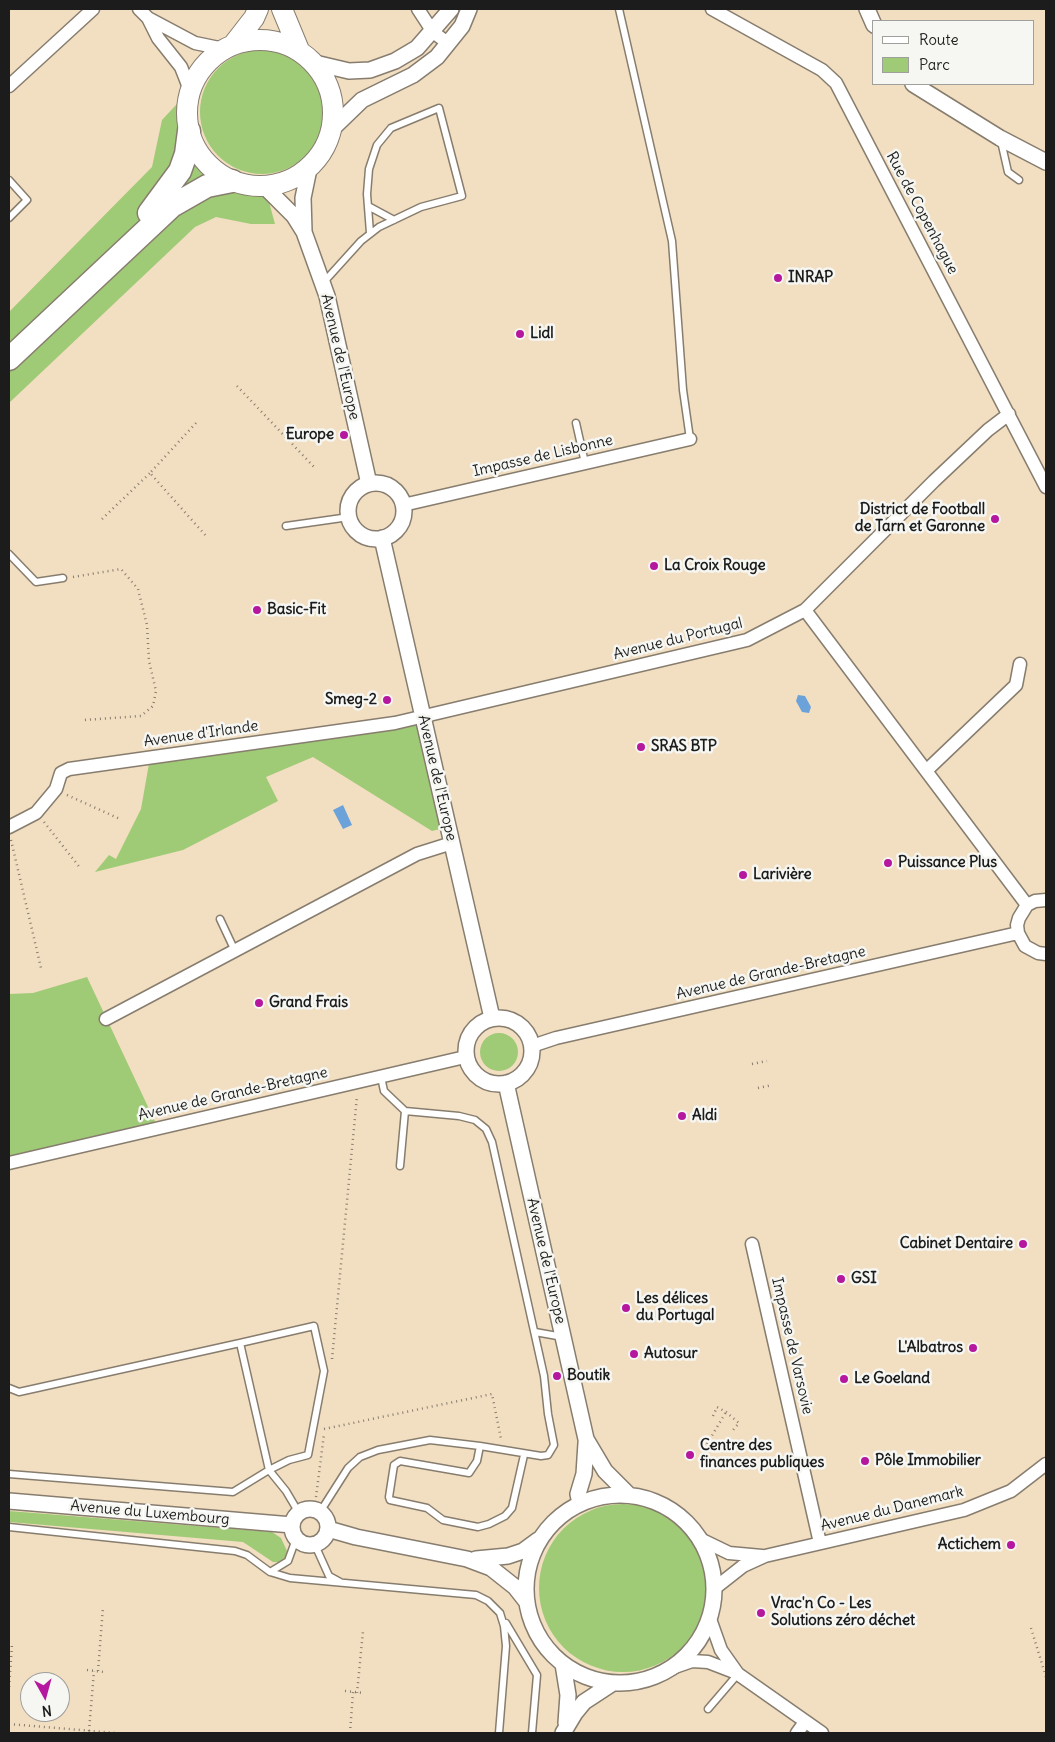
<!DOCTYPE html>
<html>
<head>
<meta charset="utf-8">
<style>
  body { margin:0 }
  #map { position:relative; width:1055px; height:1742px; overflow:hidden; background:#f2dec1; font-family:Delius,sans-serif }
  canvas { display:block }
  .frame { position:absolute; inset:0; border:10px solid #1c1c1c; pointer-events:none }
  .legend { position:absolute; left:872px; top:20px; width:162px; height:65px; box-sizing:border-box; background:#f6f6f2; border:1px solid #9f9f9c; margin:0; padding:6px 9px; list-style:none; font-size:15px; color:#1c1c1c }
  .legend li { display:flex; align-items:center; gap:10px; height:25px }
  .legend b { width:25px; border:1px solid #9f9f9c }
  .north { position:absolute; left:20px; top:1672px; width:50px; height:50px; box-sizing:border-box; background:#f6f6f2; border:1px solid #9f9f9c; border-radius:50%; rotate:173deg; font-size:14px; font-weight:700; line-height:20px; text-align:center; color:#1c1c1c }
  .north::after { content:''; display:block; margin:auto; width:18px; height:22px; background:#b5179e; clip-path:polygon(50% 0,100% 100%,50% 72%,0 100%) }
</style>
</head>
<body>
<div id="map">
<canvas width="1055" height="1742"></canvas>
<div class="frame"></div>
<ul class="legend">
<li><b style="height:6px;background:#fff"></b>Route</li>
<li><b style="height:14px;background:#9fca76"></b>Parc</li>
</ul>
<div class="north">N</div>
</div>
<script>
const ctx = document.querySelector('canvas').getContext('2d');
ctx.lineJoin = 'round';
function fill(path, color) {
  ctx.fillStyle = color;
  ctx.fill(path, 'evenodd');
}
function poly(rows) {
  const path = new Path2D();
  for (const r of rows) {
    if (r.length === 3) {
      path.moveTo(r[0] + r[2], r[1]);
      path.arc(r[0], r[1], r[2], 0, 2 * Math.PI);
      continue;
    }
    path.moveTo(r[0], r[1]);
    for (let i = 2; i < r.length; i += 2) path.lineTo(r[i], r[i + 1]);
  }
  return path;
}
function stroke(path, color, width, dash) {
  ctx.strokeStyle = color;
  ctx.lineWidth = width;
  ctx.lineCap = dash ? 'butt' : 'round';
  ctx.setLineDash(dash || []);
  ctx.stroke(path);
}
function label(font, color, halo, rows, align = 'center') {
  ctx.font = font + ' Delius,sans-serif';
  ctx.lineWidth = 5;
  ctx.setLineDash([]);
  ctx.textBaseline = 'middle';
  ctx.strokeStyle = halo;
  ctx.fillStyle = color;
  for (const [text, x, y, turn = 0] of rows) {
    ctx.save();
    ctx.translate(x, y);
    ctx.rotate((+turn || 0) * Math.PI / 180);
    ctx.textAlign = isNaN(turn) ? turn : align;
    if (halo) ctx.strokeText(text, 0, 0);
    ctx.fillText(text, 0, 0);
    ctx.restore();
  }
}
const green = poly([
  [262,112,62],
  [190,90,187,117,189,131,198,153,216,172,232,181,265,187,275,224,251,224,216,217,195,227,9,403,9,312,152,167,162,120],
  [424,717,448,827,432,831,313,757,266,777,278,801,183,850,95,872,109,855,116,859,141,809,150,758],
  [87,977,158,1128,9,1163,9,994,33,993],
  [499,1052,19],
  [623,1588,84],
  [9,1511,272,1532,281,1538,287,1551,286,1557,279,1562,273,1562,243,1542,9,1522]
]);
const water = poly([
  [798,695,805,696,811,707,809,713,802,712,796,701],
  [343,805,352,825,343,829,333,810]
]);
const path = poly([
  [237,386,315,468],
  [196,423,150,473,207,537],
  [102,519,150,473],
  [73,577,121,569,138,589,147,625,149,661,156,691,153,706,141,716,84,720],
  [67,795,120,819],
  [44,822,81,869],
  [11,840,41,968],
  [752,1064,767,1061],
  [758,1088,772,1085],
  [332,1359,357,1096],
  [713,1416,717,1407,726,1412,739,1423,733,1430],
  [324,1429,492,1394,501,1439],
  [707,1444,726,1412],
  [316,1497,324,1434],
  [1031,1628,1046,1677],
  [9,1644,12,1644,9,1689],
  [87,1670,104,1672],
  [98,1671,103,1607],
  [345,1691,364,1693],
  [357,1693,363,1631],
  [9,1724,116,1733],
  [89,1731,94,1671],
  [350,1733,353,1692]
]);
const service = poly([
  [619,9,672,241,683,390,690,439],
  [1001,141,1008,172,1019,180],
  [9,180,27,200,9,218],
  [368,206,394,220],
  [323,283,361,241,379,227,421,207,462,196,439,108,391,128,377,145,369,169,367,194,370,233],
  [576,423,585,463],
  [286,526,349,517],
  [9,554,36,582,63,578],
  [220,919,235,951],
  [400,1166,405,1111],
  [535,1332,563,1337],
  [9,1388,19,1392,240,1343,269,1470,286,1491,299,1513],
  [480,1446,477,1461,469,1473,400,1461,394,1465,389,1497,390,1500,427,1508,443,1520,478,1527,489,1524,505,1516,512,1508,524,1455],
  [9,1474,233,1492,269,1470,289,1460,308,1455,324,1371,314,1326,240,1343],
  [320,1512,348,1468,360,1457,378,1450,430,1440,480,1446,541,1456,548,1455,554,1445,548,1414,544,1376,492,1142,486,1129,475,1120,459,1116,405,1111,384,1091,381,1077],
  [9,1527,235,1551,247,1555,270,1572,290,1578,476,1595,488,1601,500,1613,504,1626,506,1646,499,1733],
  [315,1545,329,1576,340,1582],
  [270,1572,288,1561,296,1539],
  [506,1623,537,1675,532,1733],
  [708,1709,738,1674]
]);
const minor = poly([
  [139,9,148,18,195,43,224,49],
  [418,9,433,32,449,44],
  [712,9,822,70,836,83,1046,487],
  [148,18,158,38,181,67,190,90],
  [9,86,93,9],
  [403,505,690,439],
  [805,610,1027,905],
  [927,770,1016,685,1020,664],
  [9,827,36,813,56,789,61,773,69,769,395,723,747,640,805,610,934,481,988,430,1009,414],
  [1046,900,1035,901,1027,905,1019,918,1017,925,1018,933,1025,946,1038,953,1046,954],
  [106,1019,417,854,452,843],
  [532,1046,556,1038,1018,933],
  [9,1163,465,1057],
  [752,1244,820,1543],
  [700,1539,729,1553,762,1556],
  [715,1588,743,1566,765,1556,964,1510,1011,1491,1046,1464],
  [710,1619,721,1650,738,1674,822,1733],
  [672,1668,692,1661,708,1662,734,1672],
  [797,1733,805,1722]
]);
const tertiary = poly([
  [867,9,874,25],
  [315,63,349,71,370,70,395,61,417,48,451,9],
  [913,84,1000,138,1046,162],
  [333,128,362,100,413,75,437,57,462,26,469,9],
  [265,187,294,216,304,232,327,296,369,484],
  [304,231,303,198,309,169],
  [376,511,28],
  [382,538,492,1018],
  [499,1051,33],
  [506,1083,586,1439,605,1471,628,1494],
  [620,1589,94],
  [9,1501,292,1525],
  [580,1503,578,1494,584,1474,586,1443],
  [310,1527,18],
  [328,1529,356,1537,467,1559,491,1568,515,1587,526,1601],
  [476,1559,508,1556,523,1551,538,1540],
  [563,1664,568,1695,566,1723],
  [563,1733,575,1713,584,1702,613,1683]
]);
const primary = poly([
  [282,9,299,50],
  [260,113,73],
  [233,45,254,18,258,9]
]);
const motorway = poly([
  [149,213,180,171,186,154,189,131],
  [9,359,172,206,207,186,232,181]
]);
const markers = [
  [778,278,5,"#b5179e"],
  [520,334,5,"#b5179e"],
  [344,435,5,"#b5179e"],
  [995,519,5,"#b5179e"],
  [654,566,5,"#b5179e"],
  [257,610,5,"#b5179e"],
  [387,700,5,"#b5179e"],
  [641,747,5,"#b5179e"],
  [888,863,5,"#b5179e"],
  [743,875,5,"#b5179e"],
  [259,1003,5,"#b5179e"],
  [682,1116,5,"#b5179e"],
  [1023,1244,5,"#b5179e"],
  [841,1279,5,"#b5179e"],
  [626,1308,5,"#b5179e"],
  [973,1348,5,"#b5179e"],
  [634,1354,5,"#b5179e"],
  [557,1376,5,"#b5179e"],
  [844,1379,5,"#b5179e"],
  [690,1455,5,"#b5179e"],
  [865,1461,5,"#b5179e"],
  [1011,1545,5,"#b5179e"],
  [761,1613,5,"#b5179e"]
];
const streetNames = [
  ["Rue de Copenhague",922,213,62],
  ["Avenue de l'Europe",340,357,77],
  ["Impasse de Lisbonne",543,456,-13],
  ["Avenue du Portugal",678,639,-14],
  ["Avenue d'Irlande",201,734,-8],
  ["Avenue de l'Europe",437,778,77],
  ["Avenue de Grande-Bretagne",771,973,-13],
  ["Avenue de Grande-Bretagne",233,1094,-13],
  ["Avenue de l'Europe",546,1261,77],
  ["Impasse de Varsovie",792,1346,77],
  ["Avenue du Danemark",892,1509,-14],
  ["Avenue du Luxembourg",150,1513,5]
];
const poiNames = [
  ["INRAP",788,278],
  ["Lidl",530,334],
  ["Europe",334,435,"right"],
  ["District de Football",985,510,"right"],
  ["de Tarn et Garonne",985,527,"right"],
  ["La Croix Rouge",664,566],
  ["Basic-Fit",267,610],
  ["Smeg-2",377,700,"right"],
  ["SRAS BTP",651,747],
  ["Puissance Plus",898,863],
  ["Larivière",753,875],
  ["Grand Frais",269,1003],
  ["Aldi",692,1116],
  ["Cabinet Dentaire",1013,1244,"right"],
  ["GSI",851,1279],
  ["Les délices",636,1299],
  ["du Portugal",636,1316],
  ["L'Albatros",963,1348,"right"],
  ["Autosur",644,1354],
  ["Boutik",567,1376],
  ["Le Goeland",854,1379],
  ["Centre des",700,1446],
  ["finances publiques",700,1463],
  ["Pôle Immobilier",875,1461],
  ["Actichem",1001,1545,"right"],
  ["Vrac'n Co - Les",771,1604],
  ["Solutions zéro déchet",771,1621]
];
fill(green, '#9fca76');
fill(water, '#6ba2d9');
stroke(service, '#877d6e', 9);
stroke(minor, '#877d6e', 15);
stroke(tertiary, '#877d6e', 18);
stroke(primary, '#877d6e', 22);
stroke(motorway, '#877d6e', 25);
stroke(path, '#877d6e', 2.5, [1, 4]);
stroke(service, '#fff', 6);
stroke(minor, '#fff', 12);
stroke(tertiary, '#fff', 15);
stroke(primary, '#fff', 20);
stroke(motorway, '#fff', 22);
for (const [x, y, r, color] of markers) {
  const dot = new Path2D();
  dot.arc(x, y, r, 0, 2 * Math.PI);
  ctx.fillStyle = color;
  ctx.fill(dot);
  stroke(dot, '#f6f6f2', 2);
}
label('15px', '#1c1c1c', '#f6f6f2', streetNames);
label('bold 15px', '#1c1c1c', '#f6f6f2', poiNames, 'left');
</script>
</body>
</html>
